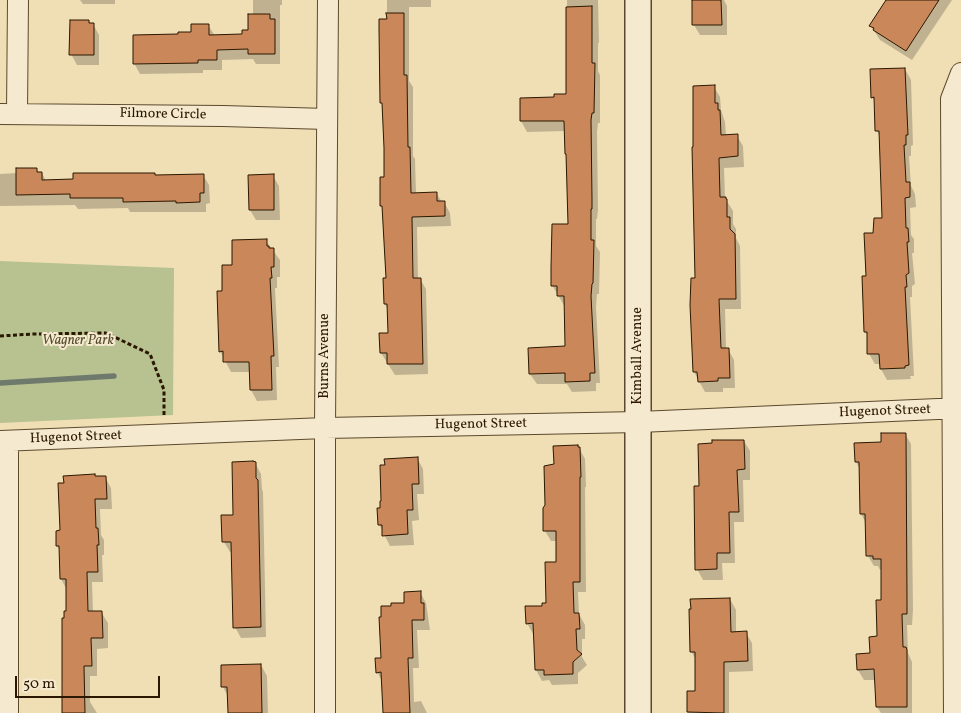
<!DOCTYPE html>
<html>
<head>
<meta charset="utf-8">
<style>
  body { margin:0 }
  #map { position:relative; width:961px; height:713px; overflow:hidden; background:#f0dfb5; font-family:Vollkorn,serif }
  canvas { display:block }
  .scale { position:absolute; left:15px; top:676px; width:145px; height:22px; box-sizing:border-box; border:2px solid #2b1700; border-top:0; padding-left:6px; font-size:15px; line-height:18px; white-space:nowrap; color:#2b1700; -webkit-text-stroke:4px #f5eacf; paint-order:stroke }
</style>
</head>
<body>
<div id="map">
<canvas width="961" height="713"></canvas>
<div class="scale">50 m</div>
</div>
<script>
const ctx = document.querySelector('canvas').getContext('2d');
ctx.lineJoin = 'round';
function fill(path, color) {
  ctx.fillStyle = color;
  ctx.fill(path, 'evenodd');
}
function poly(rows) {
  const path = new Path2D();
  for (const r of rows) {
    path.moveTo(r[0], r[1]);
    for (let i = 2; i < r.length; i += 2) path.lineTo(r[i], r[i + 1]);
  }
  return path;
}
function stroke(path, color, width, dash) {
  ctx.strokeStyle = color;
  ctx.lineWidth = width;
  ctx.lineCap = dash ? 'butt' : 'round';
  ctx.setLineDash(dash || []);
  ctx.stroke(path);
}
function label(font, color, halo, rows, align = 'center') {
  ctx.font = font + ' Vollkorn,serif';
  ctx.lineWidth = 4;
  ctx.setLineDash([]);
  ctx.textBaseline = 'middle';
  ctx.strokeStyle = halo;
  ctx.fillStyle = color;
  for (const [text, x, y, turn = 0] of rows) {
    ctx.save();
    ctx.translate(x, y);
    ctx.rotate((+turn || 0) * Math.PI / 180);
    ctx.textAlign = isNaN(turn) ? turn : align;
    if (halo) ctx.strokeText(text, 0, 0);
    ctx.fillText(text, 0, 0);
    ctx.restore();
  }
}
const green = poly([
  [0,261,174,268,173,415,0,423]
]);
const shadow = poly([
  [80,0,115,0,115,4,83,4],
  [253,0,282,0,282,5,280,5,280,64,256,64,253,59,222,60,222,70,203,70,203,73,140,74,134,63,179,35,192,33,208,25,215,36,243,36,249,31,253,15],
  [387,0,431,0,431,7,409,7,409,81,413,87,413,156,415,159,416,194,436,193,442,202,444,202,450,213,451,226,417,227,418,279,420,279,426,289,428,374,395,375,381,353,389,334,388,310,385,304,387,280,384,209,382,206,386,179],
  [567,0,598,0,599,42,598,44,598,71,600,75,600,123,598,123,597,132,598,210,597,219,596,219,596,246,600,252,599,294,597,294,596,307,600,383,596,383,596,391,572,392,567,384,537,384,530,374,567,348,565,307,552,285,569,225,565,131,527,132,521,121,521,99,555,98,568,95],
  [694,0,724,0,727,6,727,35,700,35,694,25],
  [898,0,952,0,912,60,880,40,871,26],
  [89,21,91,25,93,24,99,35,99,65,77,65,71,54],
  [905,69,911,80,913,145,911,146,911,156,909,156,911,186,915,194,916,207,910,208,911,235,914,239,914,253,912,253,915,284,912,286,912,297,910,297,914,376,910,376,911,379,887,380,881,369,881,364,875,364,869,354,868,336,865,332,867,277,874,234,883,219,880,137,877,131,876,103,872,97],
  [714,87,720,97,721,110,725,122,726,136,737,136,743,146,744,167,724,168,725,198,733,211,733,224,736,229,736,238,740,246,741,309,725,309,726,349,728,349,734,360,735,388,723,388,723,392,705,392,694,372,696,280],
  [36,169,39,173,42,173,46,181,203,175,209,185,210,203,206,204,206,212,130,212,128,208,78,209,75,205,0,206,0,174,17,173],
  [273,176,279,186,280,220,256,220,250,210],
  [266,241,280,260,280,277,277,277,277,288,275,288,279,367,276,367,277,400,257,401,251,390,250,372,231,372,220,351,224,292,233,266],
  [905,434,911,444,913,610,912,625,907,625,908,653,912,662,912,713,881,713,877,707,876,680,864,680,858,670,871,654,878,637,883,601,882,569,880,570,878,566,874,566,868,556,866,523,861,514,860,469,856,462,882,444],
  [744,441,750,451,750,480,743,480,744,522,734,522,735,563,722,563,723,580,703,580,697,569,700,487],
  [579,448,585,459,586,487,585,487,586,592,578,592,579,614,585,625,585,639,582,639,582,657,587,665,578,673,578,684,552,685,549,680,542,681,536,670,535,634,533,634,527,623,547,604,557,563,557,541,551,541,545,531,547,505,556,465],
  [417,458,423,469,424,494,417,494,419,520,412,521,414,545,390,546,379,524,382,509],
  [255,463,261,474,262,489,263,492,266,637,241,638,235,627,233,552,230,552,224,542],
  [105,477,111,488,112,509,100,509,101,535,104,540,104,555,102,555,103,582,92,582,93,612,101,612,108,623,108,648,97,649,97,676,90,676,90,702,97,713,63,713,67,590,61,579,61,552,57,546,61,532,95,478],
  [420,592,426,603,430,630,417,630,419,668,413,668,414,702,421,701,427,713,383,713,383,683,377,672,406,604],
  [730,599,736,610,736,633,746,633,752,643,753,671,729,672,729,713,688,713,688,693,696,692,696,660,691,651],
  [261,665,267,676,268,713,230,713,229,698,223,687]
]);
const stream = poly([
  [0,383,114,376]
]);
const building = poly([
  [692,0,721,0,722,25,692,25,692,0],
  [886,0,939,0,906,51,873,30,874,28,869,26,886,0],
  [592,6,592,63,595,63,594,113,592,113,591,120,592,199,592,209,591,209,591,240,594,240,593,283,592,284,591,296,595,373,590,373,590,381,565,382,565,373,529,374,528,348,565,346,564,296,557,296,557,286,551,286,551,267,552,224,568,224,566,154,565,154,564,121,520,121,520,98,554,97,554,94,566,94,566,7,592,6],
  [386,13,404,13,404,75,407,75,408,147,410,147,411,193,437,192,437,201,445,201,445,216,412,217,413,278,421,278,423,364,387,364,387,353,380,353,379,333,388,333,387,304,384,304,383,278,386,278,382,206,380,206,380,177,384,177,384,148,382,103,380,103,379,29,379,19,387,19,386,13],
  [248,14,270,14,270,19,275,19,275,54,248,54,248,49,217,50,217,60,198,60,198,63,133,64,133,35,178,34,178,32,191,32,191,24,209,24,209,35,242,34,242,30,248,30,248,14],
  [70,20,89,20,89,23,94,23,94,55,69,55,70,20],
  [905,68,908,135,906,135,906,145,904,145,906,182,910,182,910,197,905,198,906,228,908,228,909,242,907,242,909,273,906,275,907,287,905,287,909,365,905,366,905,368,880,369,879,354,867,354,867,332,864,332,862,276,866,276,864,233,873,233,874,218,882,218,879,131,875,131,874,97,871,98,870,69,905,68],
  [715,85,715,103,718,103,718,110,720,110,721,135,738,134,738,156,719,158,720,197,726,197,726,199,727,199,727,217,730,217,730,229,735,234,736,299,719,299,721,348,729,348,730,378,718,378,718,381,698,382,697,372,693,372,690,305,691,278,695,278,692,147,693,147,693,86,715,85],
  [16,168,37,168,37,172,42,172,42,180,73,179,73,173,155,173,155,175,204,174,204,193,200,193,200,202,176,203,176,201,123,202,123,198,70,198,70,194,16,195,16,168],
  [274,174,274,210,249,210,248,175,274,174],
  [267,239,267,246,269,246,269,248,274,248,274,267,271,267,272,278,270,278,274,356,271,356,272,390,250,390,249,362,223,362,223,351,219,352,217,291,222,291,222,265,232,265,232,240,267,239],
  [881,433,906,433,907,599,907,614,902,614,903,647,906,647,907,650,907,707,876,707,874,669,857,670,856,654,870,653,869,637,877,636,876,600,881,600,881,559,873,559,873,556,866,556,865,514,860,514,859,462,855,462,854,443,881,442,881,433],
  [712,440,744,440,745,469,737,470,739,512,729,512,730,553,717,553,717,569,695,570,694,486,699,486,698,444,712,443,712,440],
  [578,445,578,447,580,447,581,477,580,477,580,582,573,582,574,613,579,613,580,629,576,629,577,650,582,654,573,662,573,674,544,675,544,670,535,670,533,623,526,624,525,606,542,606,542,603,546,603,545,562,556,562,556,531,543,531,543,508,545,505,544,466,554,464,553,446,578,445],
  [418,457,419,484,412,484,413,510,407,510,408,534,382,536,382,525,378,525,377,508,380,508,380,501,381,501,380,465,385,465,384,459,418,457],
  [253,461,256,462,256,478,258,480,261,627,233,628,231,542,222,542,221,515,233,515,232,462,253,461],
  [95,474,95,476,106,476,107,499,95,499,96,528,98,528,99,545,97,545,98,572,87,572,88,611,102,611,103,638,91,638,92,666,84,666,85,713,62,713,62,618,64,618,64,611,66,611,66,579,60,579,59,546,56,546,56,531,60,530,58,483,64,483,63,476,95,474],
  [421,591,421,603,424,603,424,620,412,620,413,658,408,658,410,713,383,713,381,672,376,673,375,658,381,658,379,617,381,617,381,606,391,606,391,603,404,603,404,592,421,591],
  [730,598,731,632,747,631,748,661,724,662,724,713,687,712,687,691,695,691,695,652,690,652,689,609,691,609,690,599,730,598],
  [261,664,262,713,228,713,227,687,221,687,221,665,261,664]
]);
const path = poly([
  [0,336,34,334,106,333,150,354,164,390,164,416]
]);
const minor = poly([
  [17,113,18,0],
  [0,114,223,116,327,119],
  [0,441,325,428,639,422,961,408],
  [8,713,8,441],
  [325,713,325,428,328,0],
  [954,713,951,99,961,73]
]);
const tertiary = poly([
  [638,0,638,713]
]);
const streetNames = [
  ["Filmore Circle",163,115,1],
  ["Burns Avenue",325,356,-90],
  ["Kimball Avenue",638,356,-90],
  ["Hugenot Street",885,412,-2],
  ["Hugenot Street",481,425,-1],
  ["Hugenot Street",76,438,-2]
];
const parkNames = [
  ["Wagner Park",78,341]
];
fill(green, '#b7c290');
fill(shadow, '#0003');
stroke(stream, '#6f796c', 5.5);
fill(building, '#ca875a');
stroke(building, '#2b1700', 1);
stroke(minor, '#5c492d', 22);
stroke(tertiary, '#5c492d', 28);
stroke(path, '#2b1700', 3, [4, 2.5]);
stroke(minor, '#f5eacf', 20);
stroke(tertiary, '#f5eacf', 25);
label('14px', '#2b1700', '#f5eacf', streetNames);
label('italic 14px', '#554a2b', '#f5eacf', parkNames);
</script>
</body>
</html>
